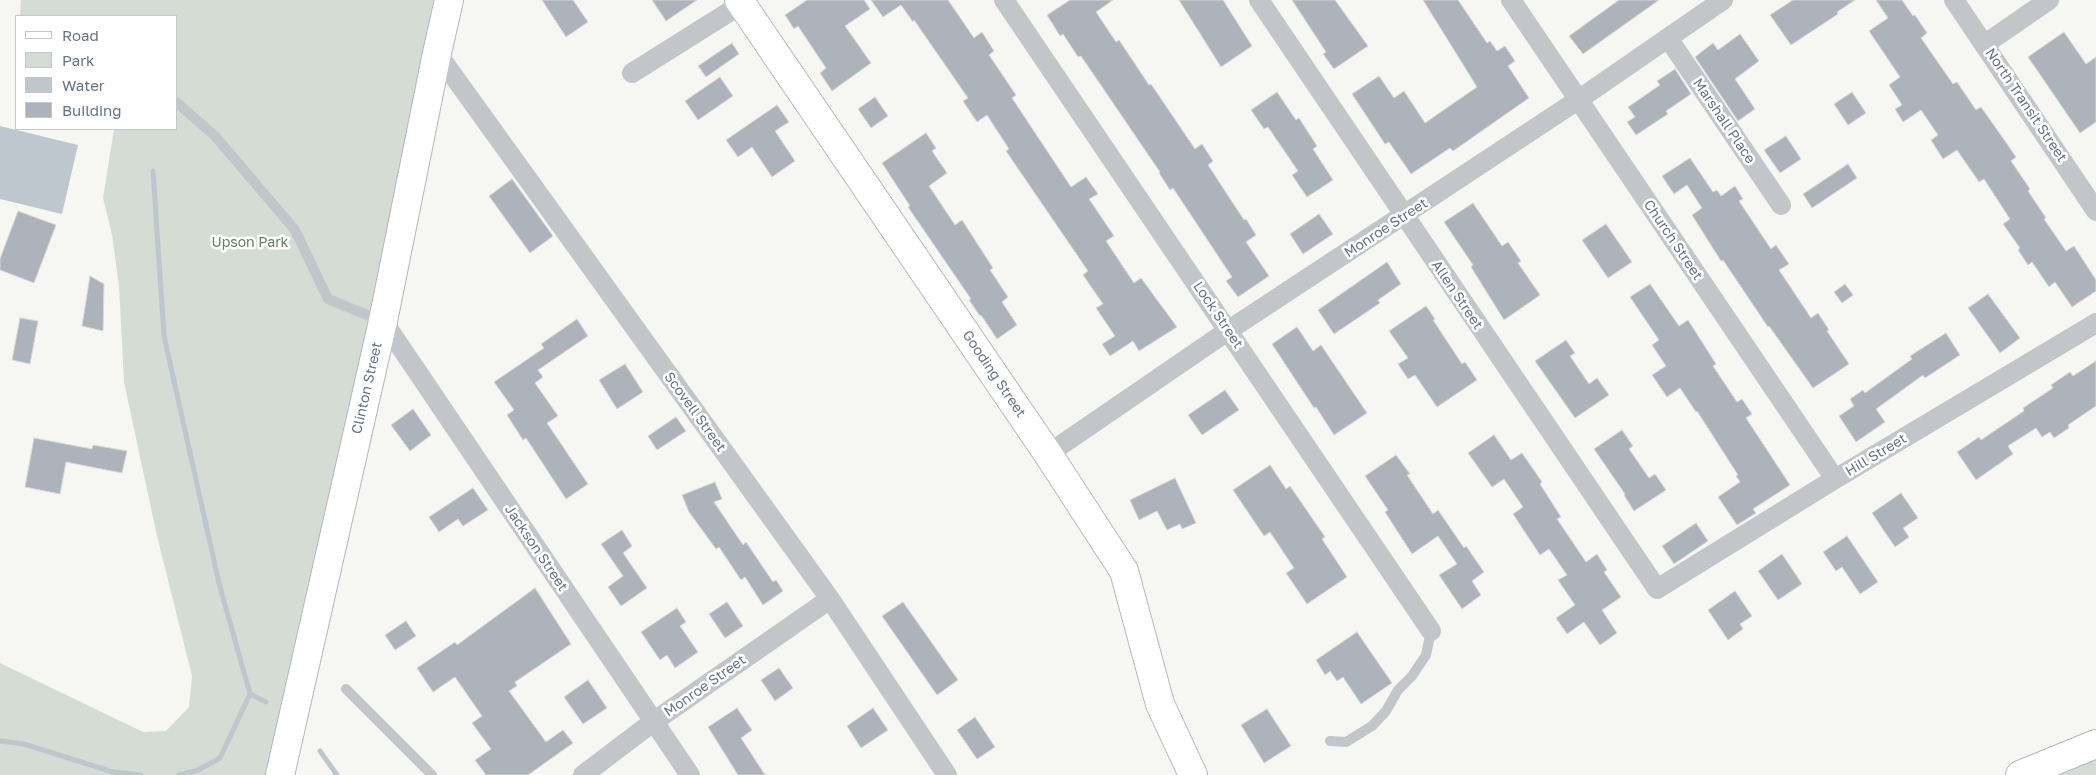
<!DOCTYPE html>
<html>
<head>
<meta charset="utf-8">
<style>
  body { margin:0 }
  #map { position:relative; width:2096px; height:775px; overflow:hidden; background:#f6f7f3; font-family:"Golos Text",sans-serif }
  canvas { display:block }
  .legend { position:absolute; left:15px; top:15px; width:162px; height:115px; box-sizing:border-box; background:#fff; border:1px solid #c2c7ce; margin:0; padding:6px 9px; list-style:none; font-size:15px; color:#667485 }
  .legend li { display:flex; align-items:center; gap:10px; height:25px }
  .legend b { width:25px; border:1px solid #c2c7ce }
</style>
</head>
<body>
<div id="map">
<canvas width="2096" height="775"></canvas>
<ul class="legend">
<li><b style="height:6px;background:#fff"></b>Road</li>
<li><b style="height:14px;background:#d5dcd3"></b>Park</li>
<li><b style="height:14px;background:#bec7ce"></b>Water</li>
<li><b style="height:14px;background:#adb3ba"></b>Building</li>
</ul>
</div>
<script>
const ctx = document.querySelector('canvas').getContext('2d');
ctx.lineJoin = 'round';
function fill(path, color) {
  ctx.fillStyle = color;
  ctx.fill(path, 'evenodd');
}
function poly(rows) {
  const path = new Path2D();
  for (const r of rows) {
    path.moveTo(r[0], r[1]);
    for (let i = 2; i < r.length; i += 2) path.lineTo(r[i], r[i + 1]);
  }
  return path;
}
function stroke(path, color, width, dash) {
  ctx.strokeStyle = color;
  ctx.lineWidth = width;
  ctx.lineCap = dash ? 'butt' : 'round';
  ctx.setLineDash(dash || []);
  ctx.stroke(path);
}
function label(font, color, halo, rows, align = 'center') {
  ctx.font = font + ' "Golos Text",sans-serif';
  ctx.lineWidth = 5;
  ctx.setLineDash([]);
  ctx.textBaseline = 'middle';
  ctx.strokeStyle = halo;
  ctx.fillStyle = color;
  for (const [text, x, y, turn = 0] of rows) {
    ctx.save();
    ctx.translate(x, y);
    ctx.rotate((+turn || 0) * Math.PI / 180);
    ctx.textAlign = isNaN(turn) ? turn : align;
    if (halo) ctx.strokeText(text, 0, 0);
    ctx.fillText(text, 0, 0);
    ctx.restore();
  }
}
const green = poly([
  [21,0,442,0,280,775,0,775,0,663,143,732,166,731,189,707,192,676,157,536,124,382,119,286,112,235,103,198,114,129,176,129,176,16,20,16],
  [2096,753,2096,775,2038,775]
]);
const water = poly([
  [0,126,78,145,62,214,0,199]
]);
const stream = poly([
  [153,171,164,336,219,583,250,694],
  [250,694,266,702],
  [0,741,24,744,113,772,141,775],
  [320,751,337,775],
  [179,775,198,770,220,758,250,694]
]);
const building = poly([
  [542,0,573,0,588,22,566,37,542,0],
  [652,0,697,0,666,21,652,0],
  [807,0,864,0,870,9,845,26,871,63,832,91,820,73,826,68,798,26,794,29,785,15,807,0],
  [871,0,948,0,974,38,982,32,994,51,989,55,1016,95,1012,98,1071,187,1086,177,1098,194,1089,199,1114,236,1106,241,1134,283,1141,278,1177,327,1139,351,1133,341,1110,356,1102,344,1115,336,1096,308,1103,304,1083,275,1088,271,1006,151,1009,149,987,115,977,122,963,101,968,98,914,20,913,22,901,5,883,17,871,0],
  [1070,0,1113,0,1096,12,1116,42,1119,40,1149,85,1151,84,1195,149,1202,144,1213,161,1208,165,1244,220,1246,219,1256,235,1246,242,1269,276,1238,297,1226,281,1232,277,1189,212,1173,188,1170,190,1159,173,1160,172,1081,56,1078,57,1063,34,1060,36,1047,15,1070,0],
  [1179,0,1223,0,1252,46,1221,67,1179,0],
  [1292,0,1335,0,1368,46,1334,69,1323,54,1326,52,1292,0],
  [1423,0,1458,0,1487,43,1490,41,1497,51,1505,46,1515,61,1508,66,1529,98,1453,151,1450,148,1411,174,1389,142,1385,144,1352,94,1379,76,1394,98,1404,91,1425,123,1477,87,1423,0],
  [1619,0,1659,0,1583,54,1569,36,1619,0],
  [1793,0,1855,0,1837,12,1838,14,1791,45,1770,15,1793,0],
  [1876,0,1902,0,1913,16,1915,15,1927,33,1921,38,1953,84,1957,82,1976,110,1981,107,2005,141,2016,157,2011,161,2030,189,2028,191,2046,218,2044,219,2066,251,2074,246,2096,280,2096,291,2072,307,2055,282,2049,287,2032,262,2028,265,2018,250,2020,248,2003,224,2010,219,1984,179,1979,182,1957,150,1943,159,1931,140,1938,135,1921,110,1903,122,1895,109,1902,105,1889,85,1900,77,1869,31,1888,18,1876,0],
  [2064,32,2086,64,2096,57,2096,122,2080,133,2028,57,2064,32],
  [1740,34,1759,61,1735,79,1755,109,1738,121,1695,57,1713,43,1718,50,1740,34],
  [732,43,739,54,706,77,698,66,732,43],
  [1675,69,1691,94,1666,111,1668,114,1636,135,1627,122,1635,117,1628,107,1660,85,1657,81,1675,69],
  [720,77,733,96,698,120,685,101,720,77],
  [1277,92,1296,120,1299,118,1317,146,1313,149,1333,180,1307,197,1292,175,1298,171,1268,127,1264,129,1251,110,1277,92],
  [1852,92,1866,113,1848,125,1834,104,1852,92],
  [875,97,888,116,871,128,858,109,875,97],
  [777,105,789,122,775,131,795,161,772,177,752,147,738,157,726,140,777,105],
  [926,133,936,148,932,151,947,173,929,186,955,225,962,220,993,268,990,270,1008,297,1002,302,1017,325,997,339,981,315,980,316,969,300,971,299,908,207,910,206,882,163,926,133],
  [1786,136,1801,159,1780,173,1764,150,1786,136],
  [1690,158,1713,192,1717,190,1721,196,1735,186,1743,199,1739,201,1771,249,1776,245,1789,264,1779,270,1811,318,1818,313,1829,330,1827,331,1849,364,1813,388,1769,326,1768,327,1723,260,1721,261,1692,215,1702,208,1687,185,1674,194,1662,176,1690,158],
  [1848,164,1857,178,1812,208,1803,194,1848,164],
  [512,179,553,236,530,253,489,196,512,179],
  [1473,203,1502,246,1508,242,1521,261,1518,263,1540,295,1504,320,1471,267,1473,265,1444,222,1473,203],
  [18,211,56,225,34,283,0,270,0,259,18,211],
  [1319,214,1333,234,1303,254,1290,234,1319,214],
  [1606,224,1632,262,1608,278,1582,240,1606,224],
  [1387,262,1401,284,1378,300,1380,303,1334,334,1318,310,1387,262],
  [90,276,104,284,103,331,82,326,90,276],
  [1650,284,1679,326,1688,320,1716,364,1713,366,1737,402,1742,399,1752,414,1746,418,1790,485,1753,509,1756,513,1737,525,1718,497,1740,482,1736,476,1738,475,1697,411,1696,412,1680,388,1667,397,1652,375,1666,366,1652,345,1659,340,1630,297,1650,284],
  [1845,284,1853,295,1842,303,1834,292,1845,284],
  [1988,294,2020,338,2000,353,1968,308,1988,294],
  [1426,306,1435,319,1433,320,1462,364,1465,362,1477,380,1437,407,1415,375,1408,379,1398,364,1408,358,1389,331,1426,306],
  [20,318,38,321,30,364,12,360,20,318],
  [577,319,588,336,538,370,543,377,535,383,558,416,547,423,588,484,566,499,526,438,523,440,507,415,514,410,494,382,544,348,541,344,577,319],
  [1297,327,1313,351,1321,345,1367,413,1334,435,1316,407,1314,408,1272,344,1297,327],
  [1946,333,1960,355,1925,378,1923,375,1876,409,1885,422,1856,442,1839,416,1854,406,1850,399,1863,390,1865,393,1912,359,1910,356,1946,333],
  [1566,340,1575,353,1570,356,1589,384,1597,378,1609,395,1575,418,1535,361,1566,340],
  [2096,361,2096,406,2068,425,2069,428,2054,438,2050,432,2042,437,2036,428,2008,446,2013,454,1976,480,1957,452,1979,437,1981,440,2024,411,2023,408,2053,388,2051,385,2070,372,2073,376,2096,361],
  [625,364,643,392,617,409,599,380,625,364],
  [1225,390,1239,410,1202,435,1188,415,1225,390],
  [413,409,431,435,410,451,391,425,413,409],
  [676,417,686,431,657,450,648,436,676,417],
  [1622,430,1633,446,1629,449,1649,478,1655,474,1666,490,1634,511,1624,495,1625,494,1594,449,1622,430],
  [1494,435,1511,460,1522,453,1542,482,1540,484,1561,517,1557,519,1586,562,1597,554,1607,570,1604,572,1621,597,1602,610,1617,633,1600,645,1584,622,1567,634,1556,618,1575,605,1558,580,1567,575,1549,549,1540,555,1513,514,1523,507,1504,479,1492,487,1468,453,1494,435],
  [34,438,92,449,93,445,127,451,122,473,66,462,60,494,25,487,34,438],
  [1396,455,1410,474,1407,475,1433,514,1438,510,1464,548,1466,546,1484,572,1472,581,1481,595,1462,609,1439,575,1457,564,1438,536,1412,554,1385,512,1388,510,1365,476,1396,455],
  [1270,465,1286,489,1290,486,1325,537,1322,539,1347,577,1307,604,1286,573,1294,568,1270,532,1264,536,1233,490,1270,465],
  [1175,478,1196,523,1182,529,1180,524,1167,530,1157,511,1139,520,1130,500,1175,478],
  [715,482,722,499,714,502,743,545,746,542,773,582,776,580,783,591,763,605,745,577,741,580,719,547,716,549,689,512,682,495,715,482],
  [473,488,488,510,463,526,458,519,439,532,429,517,473,488],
  [1901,493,1918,518,1903,528,1909,537,1895,547,1872,513,1901,493],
  [1696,523,1708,541,1674,564,1662,546,1696,523],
  [622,530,632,546,623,553,647,588,621,606,608,587,623,576,601,544,622,530],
  [1847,536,1878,582,1860,594,1842,567,1836,571,1823,552,1847,536],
  [1782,554,1802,584,1778,600,1758,571,1782,554],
  [535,588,571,644,515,682,517,686,509,691,546,742,563,730,573,743,528,775,486,775,475,760,491,749,472,723,482,716,455,677,433,692,417,668,455,642,457,645,535,588],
  [1735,591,1752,616,1740,624,1743,629,1728,640,1708,610,1735,591],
  [727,602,743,626,725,638,709,614,727,602],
  [903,602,958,680,937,695,882,616,903,602],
  [677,608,686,622,680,626,698,652,675,668,667,655,660,660,641,632,677,608],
  [406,621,416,636,395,650,385,635,406,621],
  [1357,632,1392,683,1361,704,1343,677,1337,681,1330,671,1325,675,1316,660,1357,632],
  [779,668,793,688,775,701,761,680,779,668],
  [588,680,607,708,583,724,564,697,588,680],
  [737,708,752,730,741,738,765,775,738,775,708,727,737,708],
  [873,708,888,730,861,748,847,726,873,708],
  [1267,709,1291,746,1264,763,1241,725,1267,709],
  [975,717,995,747,977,759,957,730,975,717]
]);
const lane = poly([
  [176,102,215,136,295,230,328,299,382,321],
  [346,689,432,775],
  [1330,741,1346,742,1372,726,1386,711,1398,690,1412,676,1426,655,1431,631]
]);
const street = poly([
  [1004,0,1431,631],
  [1259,0,1657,589,1835,479,2096,323],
  [1511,0,1835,479],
  [1954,0,2096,211],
  [1668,38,1781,205],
  [1985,44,2049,0],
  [437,53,830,599,947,775],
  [632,73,748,0],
  [383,321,690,775],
  [1048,454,1229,330,1578,100,1723,0],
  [583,775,653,722,830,599]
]);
const secondary = poly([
  [739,0,1048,454,1124,571,1160,704,1193,775],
  [2020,775,2096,744]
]);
const primary = poly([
  [280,775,383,321,437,53,449,0]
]);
const streetNames = [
  ["North Transit Street",2026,105,56],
  ["Marshall Place",1724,121,56],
  ["Monroe Street",1386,228,-33],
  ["Church Street",1673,240,56],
  ["Allen Street",1457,295,56],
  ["Lock Street",1218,315,56],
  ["Gooding Street",994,374,56],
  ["Clinton Street",367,388,-77],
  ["Scovell Street",695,412,54],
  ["Hill Street",1876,455,-31],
  ["Jackson Street",536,548,56],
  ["Monroe Street",705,686,-35]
];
const parkNames = [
  ["Upson Park",250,243]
];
fill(green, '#d5dcd3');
fill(water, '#bec7ce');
stroke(stream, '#bec7ce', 5);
fill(building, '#adb3ba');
stroke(building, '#d8d8d6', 1);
stroke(secondary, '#b4b9be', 30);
stroke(primary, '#b3b7bc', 30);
stroke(lane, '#c2c5c9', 10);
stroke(street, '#c2c5c9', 20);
stroke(secondary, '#fff', 28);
stroke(primary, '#fff', 28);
label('14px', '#667485', '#fff', streetNames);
label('14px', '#677c64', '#fff', parkNames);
</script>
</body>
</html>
